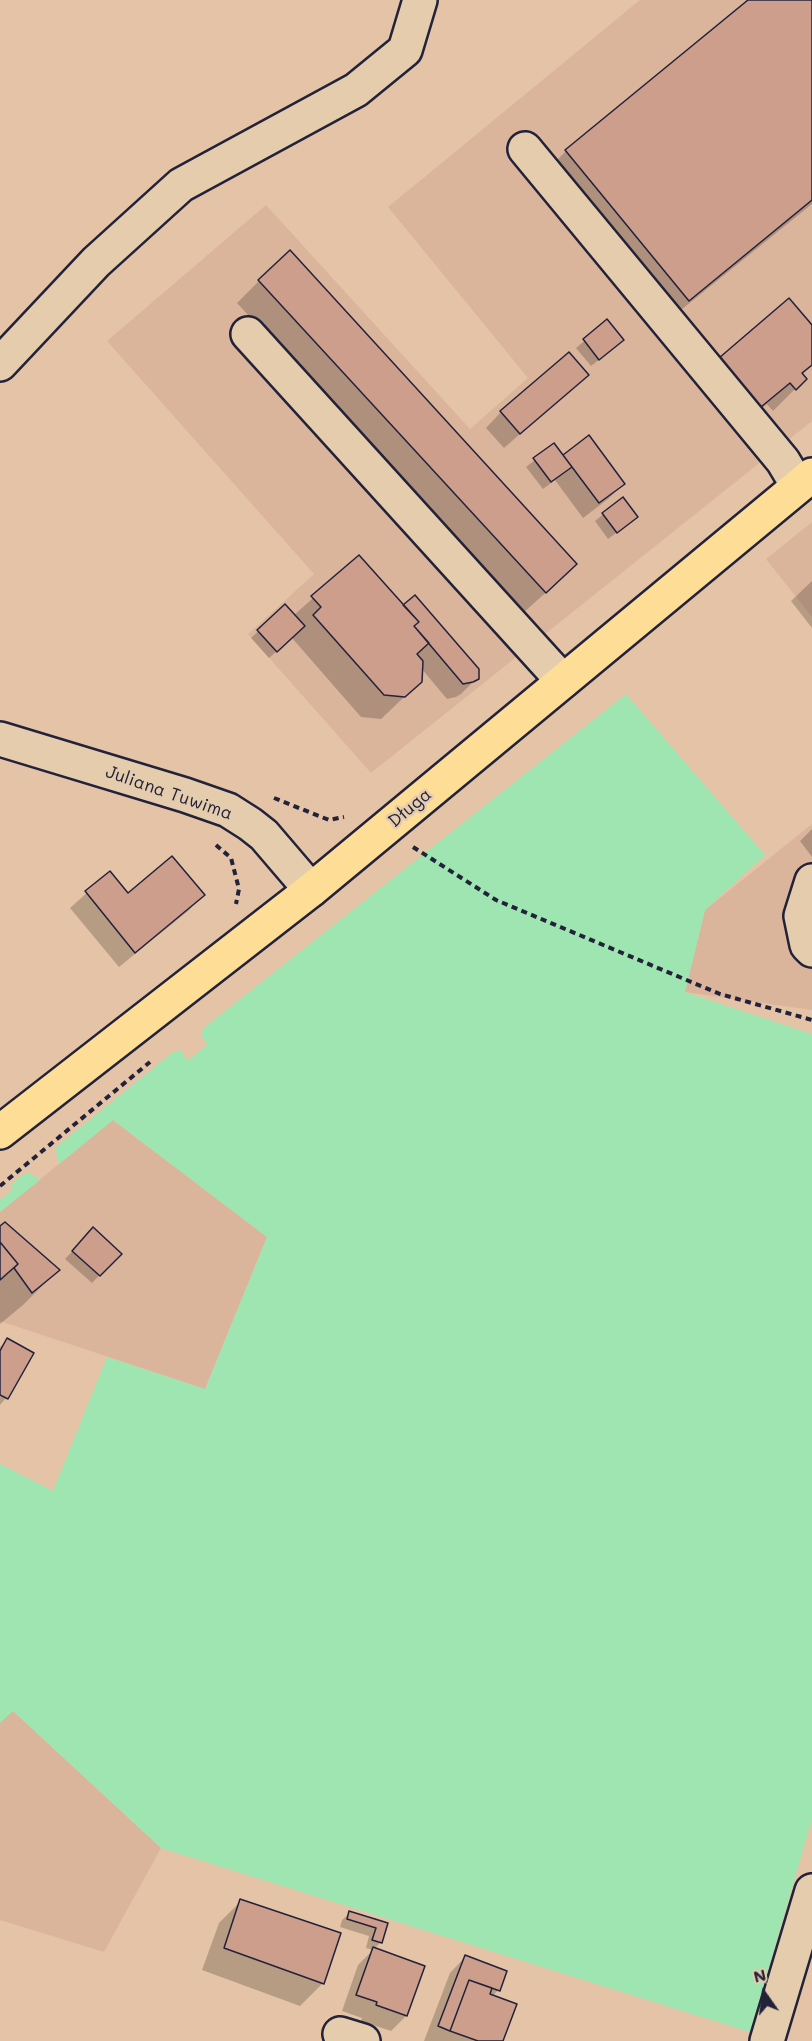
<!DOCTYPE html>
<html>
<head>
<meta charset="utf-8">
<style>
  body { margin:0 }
  #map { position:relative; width:812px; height:2041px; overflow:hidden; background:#e5c3a6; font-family:Mali,sans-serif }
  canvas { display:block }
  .north { position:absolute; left:734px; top:1963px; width:60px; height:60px; -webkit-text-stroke:4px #e5ccad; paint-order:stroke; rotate:346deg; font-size:16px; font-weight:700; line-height:24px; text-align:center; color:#22223b }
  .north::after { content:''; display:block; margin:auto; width:21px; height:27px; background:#22223b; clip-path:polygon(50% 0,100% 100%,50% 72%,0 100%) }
</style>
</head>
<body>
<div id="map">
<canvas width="812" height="2041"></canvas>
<div class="north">N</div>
</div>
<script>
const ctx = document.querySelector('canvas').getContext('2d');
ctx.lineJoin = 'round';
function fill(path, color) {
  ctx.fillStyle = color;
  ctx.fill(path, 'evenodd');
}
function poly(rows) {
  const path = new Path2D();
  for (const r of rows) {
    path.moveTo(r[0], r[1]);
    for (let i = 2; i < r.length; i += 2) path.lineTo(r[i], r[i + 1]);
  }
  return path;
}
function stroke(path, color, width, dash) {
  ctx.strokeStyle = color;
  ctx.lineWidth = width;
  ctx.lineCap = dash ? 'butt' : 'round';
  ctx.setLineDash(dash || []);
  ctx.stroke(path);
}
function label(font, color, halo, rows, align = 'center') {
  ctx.font = font + ' Mali,sans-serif';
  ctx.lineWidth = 5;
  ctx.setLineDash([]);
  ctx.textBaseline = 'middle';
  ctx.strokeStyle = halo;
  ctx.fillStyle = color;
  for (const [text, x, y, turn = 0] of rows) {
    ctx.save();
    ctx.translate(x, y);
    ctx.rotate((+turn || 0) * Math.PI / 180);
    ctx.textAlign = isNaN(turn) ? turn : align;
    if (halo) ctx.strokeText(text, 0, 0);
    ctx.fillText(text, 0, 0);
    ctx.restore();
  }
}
const built = poly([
  [640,0,812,0,812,421,371,773,248,634,314,574,107,341,266,205,470,429,528,378,388,207],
  [812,522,812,617,766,559],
  [812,824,812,1010,685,992,705,910],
  [113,1120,267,1237,205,1389,0,1321,0,1212],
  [0,1699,161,1848,104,1952,0,1920]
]);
const green = poly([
  [626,694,765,855,705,910,685,992,812,1034,812,1819,750,2032,161,1848,13,1711,0,1723,0,1464,53,1491,107,1357,205,1389,267,1237,113,1120,59,1164,55,1148,173,1052,181,1050,187,1061,207,1045,202,1036,202,1031,206,1026],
  [25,1173,31,1174,40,1180,0,1212,0,1200,13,1189,10,1185]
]);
const shadow = poly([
  [751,0,812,0,812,204,660,327,538,179,566,151],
  [259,281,553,586,522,614,237,303],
  [607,322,615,347,591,366,576,348],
  [812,327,812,365,802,375,805,379,773,411,767,404,738,428,720,359],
  [587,375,504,448,486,428,501,412],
  [553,446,562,457,623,484,608,499,583,518,555,480,543,489,526,467],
  [622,499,628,524,608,539,595,521],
  [359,557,403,607,477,678,461,694,456,697,447,699,421,668,421,681,381,719,361,717,292,638,269,658,251,638,285,606,293,616],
  [812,581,812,628,791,601],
  [812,829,812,857,800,841],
  [109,873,128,895,203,895,188,911,119,967,70,908],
  [0,1228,58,1270,23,1305,0,1324],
  [86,1237,120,1254,92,1283,65,1259],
  [7,1340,32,1353,6,1398,0,1405,0,1347],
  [241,1901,323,1983,300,2006,202,1970,219,1923],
  [350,1913,386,1924,381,1942,374,1949,406,2016,391,2031,361,2021,362,2018,342,2011,358,1965,373,1950,366,1948,369,1936,340,1927,342,1920],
  [465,1957,498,1990,492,1997,501,2041,424,2041,450,1973]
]);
const building = poly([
  [748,0,812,0,812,200,689,301,565,150,748,0],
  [290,250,577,564,546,593,258,280,290,250],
  [789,298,812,325,812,365,802,373,807,379,796,390,790,383,761,407,719,358,789,298],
  [607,319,624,340,599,360,583,339,607,319],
  [569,352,589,375,520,434,500,411,569,352],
  [589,435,625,484,599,503,563,455,589,435],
  [554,443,572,467,551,482,533,458,554,443],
  [623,497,638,517,617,533,602,513,623,497],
  [359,555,419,622,414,626,429,643,417,654,423,661,422,682,405,697,384,695,313,615,321,607,311,596,359,555],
  [415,595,479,669,479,679,473,682,463,684,414,626,419,622,403,605,415,595],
  [285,604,305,626,277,652,257,630,285,604],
  [172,856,205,895,135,953,85,891,110,871,128,893,172,856],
  [5,1222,60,1270,32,1293,14,1268,18,1264,0,1242,0,1226,5,1222],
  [93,1227,122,1254,100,1276,72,1251,93,1227],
  [0,1242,18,1264,0,1280,0,1242],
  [7,1338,34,1353,8,1399,0,1395,0,1351,7,1338],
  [240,1899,341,1933,324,1984,224,1948,240,1899],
  [349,1911,388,1923,382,1943,372,1940,376,1928,347,1919,349,1911],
  [373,1947,425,1966,407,2016,376,2005,377,2002,356,1995,373,1947],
  [465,1955,507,1971,500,1991,469,1980,450,2031,438,2026,465,1955],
  [469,1980,492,1988,490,1994,517,2004,503,2041,478,2041,450,2031,469,1980]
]);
const path = poly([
  [274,798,329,820,344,817],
  [216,845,231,858,239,889,236,904],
  [413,847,496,900,720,994,812,1020],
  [0,1186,150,1062]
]);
const minor = poly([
  [525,149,783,461,798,486],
  [248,334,563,681],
  [0,364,96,262,181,185,356,90,405,50,420,0],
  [0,739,185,795,228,810,250,824,264,835,311,890],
  [812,881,801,916,807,945,812,950],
  [340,2034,363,2041],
  [767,2041,812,1891]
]);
const major = poly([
  [0,1132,311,890,812,475]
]);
const streetNames = [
  ["Juliana Tuwima",169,793,19],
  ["Długa",410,808,-40]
];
fill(built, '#dab59c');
fill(green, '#9fe5b1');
fill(shadow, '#0003');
fill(building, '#cd9e8c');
stroke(building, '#22223b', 1.5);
stroke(minor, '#22223b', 38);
stroke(major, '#22223b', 38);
stroke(path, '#22223b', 4, [6, 4.5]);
stroke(minor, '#e5ccad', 33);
stroke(major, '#fedd96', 33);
label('18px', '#22223b', '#e5ccad', streetNames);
</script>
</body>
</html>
